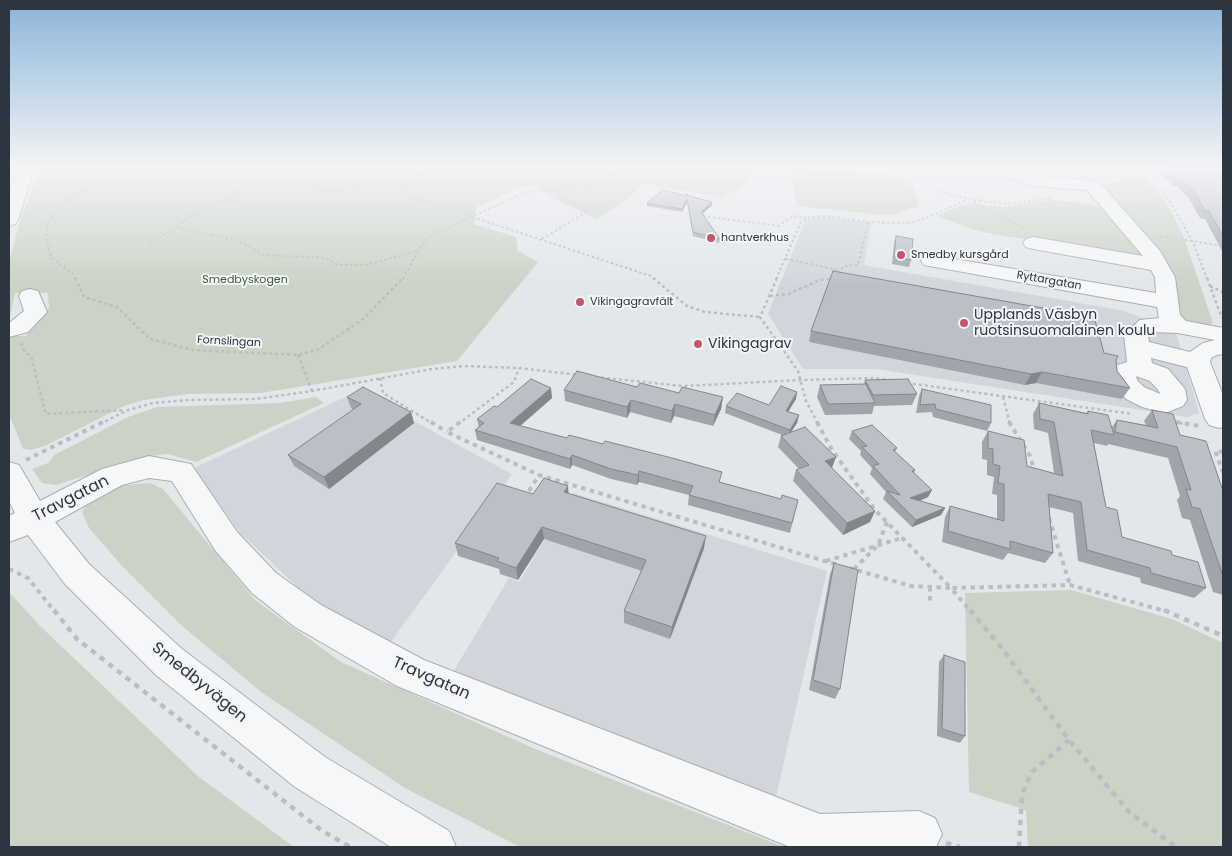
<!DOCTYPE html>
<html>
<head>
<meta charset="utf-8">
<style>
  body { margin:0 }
  #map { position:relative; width:1232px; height:856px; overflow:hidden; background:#e4e7ea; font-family:Poppins,sans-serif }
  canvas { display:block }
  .frame { position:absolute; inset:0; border:10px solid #2d3541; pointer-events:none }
</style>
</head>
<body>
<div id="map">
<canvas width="1232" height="856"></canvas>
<div class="frame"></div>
</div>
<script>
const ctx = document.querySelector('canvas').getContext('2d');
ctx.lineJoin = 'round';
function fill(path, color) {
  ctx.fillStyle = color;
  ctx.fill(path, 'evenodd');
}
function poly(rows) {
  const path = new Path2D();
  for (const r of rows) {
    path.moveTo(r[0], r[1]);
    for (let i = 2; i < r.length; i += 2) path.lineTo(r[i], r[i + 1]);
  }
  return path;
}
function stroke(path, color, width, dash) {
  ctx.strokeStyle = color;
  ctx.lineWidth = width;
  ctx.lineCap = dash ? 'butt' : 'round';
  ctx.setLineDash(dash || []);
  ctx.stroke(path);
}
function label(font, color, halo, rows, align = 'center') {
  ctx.font = font + ' Poppins,sans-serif';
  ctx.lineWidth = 4;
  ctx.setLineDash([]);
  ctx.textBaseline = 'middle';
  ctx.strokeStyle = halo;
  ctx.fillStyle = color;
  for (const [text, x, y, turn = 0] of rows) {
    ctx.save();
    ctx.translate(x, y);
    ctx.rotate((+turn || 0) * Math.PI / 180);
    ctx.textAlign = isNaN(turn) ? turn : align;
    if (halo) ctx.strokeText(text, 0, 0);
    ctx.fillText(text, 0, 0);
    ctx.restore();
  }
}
const built = poly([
  [824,217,871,223,864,265,1125,311,1176,332,1199,413,1187,417,876,369,803,369,768,314,805,220],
  [358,391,512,474,391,642,309,598,239,532,194,468],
  [573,493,827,571,774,806,453,672,509,578,519,582]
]);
const green = poly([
  [41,168,751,168,755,173,741,188,720,197,643,184,623,203,596,219,557,200,539,189,541,185,520,187,477,207,474,224,516,237,518,251,538,262,457,361,261,393,188,394,144,400,124,406,47,445,31,450,23,449,9,414,9,336,26,336,49,308,48,293,15,293,9,322,9,262,21,217],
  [789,168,897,174,913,187,919,206,896,214,881,215,797,206],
  [1132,176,1140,176,1160,194,1170,209,1183,235,1213,323,1207,326,1186,323,1175,314,1169,279,1101,191,1102,185],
  [1053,200,1089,204,1106,208,1144,256,1136,259,978,231,936,216,967,203,1002,207],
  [316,397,324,403,196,462,168,454,148,456,56,485,42,483,32,469,48,463,54,455,128,417,157,407,280,403],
  [150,483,163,489,255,600,341,662,535,749,784,847,520,847,405,788,261,692,182,626,122,566,89,528,82,512,92,498,116,486],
  [1071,590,1172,619,1223,643,1223,847,1028,847,1026,810,969,792,965,593],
  [9,592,39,625,199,777,294,847,9,847]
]);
const pathFar3 = poly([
  [233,168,229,176,235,199,198,211,176,228,237,240,264,255,324,258,339,265,367,265,417,251],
  [245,168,257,176,333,190,368,183,406,186],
  [426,168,406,186,410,197,463,212,472,217,651,276,655,279],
  [758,168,766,180],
  [839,168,904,170],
  [902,168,926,181,937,191,968,199],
  [1132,168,1166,195,1193,242,1207,279],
  [914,173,942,168],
  [610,175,631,168],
  [1108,179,1137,171,1163,173],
  [606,181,634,186],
  [969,199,1026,229],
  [974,200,1009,204,1052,198],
  [703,216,779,226,793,216,807,218],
  [1160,236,1223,246],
  [542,239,590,210,570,202,553,189],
  [150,243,176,228],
  [786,259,839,270],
  [838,273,844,266,858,265,868,222],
  [76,279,73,274,51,257,46,236,47,222,105,168],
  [403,279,418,251,430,236,523,193,601,183,606,181,610,175,609,168],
  [776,279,801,222,808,218,825,216,868,222,905,223,921,220,969,199],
  [829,279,832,279]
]);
const pathFar2 = poly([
  [75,278,84,297,117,307,150,339,194,350,298,355,319,349,363,319,403,278],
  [653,278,687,306,705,312,760,317],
  [777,278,760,317,798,371,806,401,818,424],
  [1207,278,1222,318],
  [1210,286,1223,292],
  [770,296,789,294,819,280,832,279],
  [22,343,22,348,31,357,46,414,125,410],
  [298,355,312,391],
  [595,377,683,386,801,380,875,378,888,380],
  [380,378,383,393,433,424],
  [907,383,1133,414],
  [1003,397,1010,424],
  [1174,422,1185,424],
  [100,424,128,410,153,403,188,400,256,399,312,391,432,369,464,366,519,368,579,375],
  [458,424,514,382,519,368]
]);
const pathFar1 = poly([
  [431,422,447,432],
  [460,422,447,432,539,475,838,565],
  [817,422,832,450,875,510,951,588,1070,585,1169,612],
  [1009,422,1030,456,1035,472],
  [1176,422,1200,426],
  [1223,452,1215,451,1223,472],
  [26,460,103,422],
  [529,491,539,475],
  [1049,518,1070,585],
  [826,561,902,538],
  [849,568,911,586,951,588,971,612],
  [9,569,28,578,55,612],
  [854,569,878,545,887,522],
  [930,587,930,601]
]);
const path = poly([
  [54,610,77,639,321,830,350,847],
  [970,610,1001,647,1069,740,1129,812,1176,847],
  [1164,610,1223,636],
  [946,843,960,847],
  [1019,847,1022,794,1032,772,1069,740]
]);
const minor = poly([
  [18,168,34,168,18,220,15,224,9,226,9,194,18,168],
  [966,168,1010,168,1036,176,1098,181,1160,251,1175,277,1180,315,1186,321,1223,328,1223,354,1217,355,1211,358,1210,362,1223,395,1223,427,1219,428,1209,425,1205,419,1187,367,1151,358,1152,363,1168,369,1185,389,1187,400,1183,406,1165,413,1142,407,1126,399,1112,382,1111,371,1114,366,1127,362,1124,334,1140,320,1159,318,1157,307,924,265,921,261,924,257,931,255,1156,293,1155,277,1151,270,1033,249,1026,247,1023,243,1026,239,1033,237,1143,256,1087,190,1034,186,998,175,968,171,966,168],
  [1153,332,1178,333,1215,340,1203,343,1190,352,1149,342,1148,336,1153,332],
  [1136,376,1150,381,1159,391,1160,394,1144,387,1137,380,1136,376],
  [30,289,38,291,47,312,28,332,9,337,9,323,24,311,19,296,22,291,30,289],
  [149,456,191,464,237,532,276,573,321,605,424,660,820,814,919,811,935,818,942,834,936,847,790,847,397,686,295,627,252,593,215,550,172,481,149,478,122,485,55,522,89,564,182,649,325,757,449,831,456,847,391,847,295,787,156,675,65,584,28,535,9,542,9,516,15,513,9,501,9,462,19,465,40,501,102,469,149,456]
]);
const wall = poly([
  [1156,168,1223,168,1223,253,1205,219,1200,218,1189,199,1177,186,1173,186],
  [686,193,689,196,712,202,712,205,702,214,720,239,719,243,693,236,687,202,682,212,647,206,647,203,686,196],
  [896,236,911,260,909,267,892,264,894,243],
  [811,331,1104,353,1116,360,1117,371,1130,388,1122,399,1036,383,1025,385,809,342],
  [865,380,917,394,912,405,874,406,872,414,825,415,817,397,820,385,864,384],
  [637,387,679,393,723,397,721,409,713,426,674,416,671,423,630,412,627,418,565,401,564,390],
  [922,389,991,423,987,431,933,417,932,412,916,413,919,396],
  [347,397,411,412,414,423,329,489,294,466,288,455,354,410,351,408],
  [552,398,520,426,781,499,798,500,790,533,688,505,689,495,639,482,637,485,611,479,572,465,570,469,477,440,475,430,479,428,477,419,497,407],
  [796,399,788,412,799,415,797,423,791,432,832,468,875,511,870,522,843,535,793,481,796,470,799,469,778,447,781,436,782,435,725,413,726,406,769,405],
  [1039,403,1086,413,1088,411,1112,427,1117,420,1146,425,1144,421,1152,410,1180,435,1223,491,1223,595,1213,592,1190,520,1182,518,1177,500,1180,496,1168,458,1108,444,1107,446,1094,443,1106,507,1122,537,1172,555,1206,588,1194,598,1141,583,1140,578,1078,561,1073,513,1049,507,1053,553,1045,563,1008,553,1003,560,942,542,945,517,950,506,997,519,997,495,992,494,994,477,987,475,987,460,982,459,982,442,988,431,1027,466,1054,473,1048,433,1034,429,1033,414],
  [852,431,897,448,895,452,915,470,914,473,932,490,928,497,920,501,945,508,941,515,912,527,883,499,886,492,870,474,872,468,860,455,861,451,849,439],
  [533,494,569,494,704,548,670,639,624,623,624,611,642,571,544,539,518,580,500,574,499,569,458,556,455,543],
  [834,563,840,689,835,699,809,690,830,574],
  [944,655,965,736,960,743,937,736,939,662]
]);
const shadedWall = poly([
  [687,199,687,202,682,212,682,209],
  [712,202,712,205,700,216,701,212],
  [1042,372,1036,383,1025,385,1031,374],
  [551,388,552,398,512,433,510,423],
  [797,392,796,399,784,418,786,411],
  [723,397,721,409,713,426,715,415],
  [631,400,630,412,627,418,627,407],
  [675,404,674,416,671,423,672,411],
  [411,412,414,423,329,489,324,477],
  [799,415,797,423,788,437,790,430],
  [572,455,572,465,570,469,570,459],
  [836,457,832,468,825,461],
  [639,471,639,482,637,485,638,475],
  [568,486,569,498,564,492],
  [932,490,928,497,907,506,910,498],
  [945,508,941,515,912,527,916,520],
  [875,511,870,522,843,535,847,523],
  [542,527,544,539,518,580,516,568],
  [706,536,704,548,670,639,672,627]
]);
const building = poly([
  [1167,168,1223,168,1223,236,1209,211,1205,211,1194,191,1181,179,1177,179,1167,168],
  [663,190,687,196,686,193,689,196,712,202,701,212,720,239,693,232,687,199,682,209,647,203,663,190],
  [896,236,913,239,911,260,894,257,896,236],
  [833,271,1094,317,1104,353,1118,356,1116,360,1117,371,1130,388,1042,372,1031,374,811,331,833,271],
  [577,371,637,387,640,383,679,393,682,387,723,397,715,415,675,404,672,411,631,400,627,407,564,390,577,371],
  [531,379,551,388,510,423,567,438,569,435,603,444,605,441,676,459,722,472,719,482,781,499,782,495,798,500,792,523,689,495,693,486,639,471,638,475,611,469,572,455,570,459,475,430,484,423,477,419,494,406,497,407,531,379],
  [908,379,917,394,873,395,865,380,908,379],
  [866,384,875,403,828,404,820,385,866,384],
  [781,386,797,392,786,411,799,415,790,430,726,406,737,393,769,405,781,386],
  [363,387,411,412,324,477,288,455,361,404,347,397,363,387],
  [922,389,991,405,991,423,936,409,935,404,920,405,922,389],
  [1039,403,1088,414,1088,411,1108,415,1114,435,1091,430,1106,507,1117,510,1122,537,1171,551,1172,555,1198,562,1206,588,1151,573,1150,568,1087,550,1081,502,1048,494,1053,553,1010,541,1010,549,948,531,950,506,1004,521,1004,484,998,483,1000,466,993,464,993,449,988,448,988,431,1024,440,1027,466,1063,476,1054,422,1040,419,1039,403],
  [1152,410,1173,414,1180,435,1206,441,1223,491,1223,576,1200,509,1192,507,1186,489,1191,490,1177,447,1115,432,1117,420,1158,428,1152,410],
  [872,425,897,448,893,450,915,470,912,471,932,490,910,498,945,508,916,520,887,491,900,495,873,466,879,464,862,447,867,446,852,431,872,425],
  [805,427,836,457,825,461,875,511,847,523,796,470,809,465,781,436,805,427],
  [544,478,568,486,564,492,706,536,672,627,624,611,646,560,542,527,516,568,497,561,499,558,455,543,497,483,533,494,544,478],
  [834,563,858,570,840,689,813,680,834,563],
  [944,655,965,662,965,736,942,729,944,655]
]);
const markers = [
  [711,238,5,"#c2566a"],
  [901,255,5,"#c2566a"],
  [580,302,5,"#c2566a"],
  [964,323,5,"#c2566a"],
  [698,344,5,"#c2566a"]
];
const farPoinames = [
  ["hantverkhus",721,238],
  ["Smedby kursgård",911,255],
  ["Vikingagravfält",590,302]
];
const farParknames = [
  ["Smedbyskogen",245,280]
];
const farStreetnames = [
  ["Ryttargatan",1049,281,10],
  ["Fornslingan",229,342,3]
];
const poiNames = [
  ["Upplands Väsbyn",974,315],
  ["ruotsinsuomalainen koulu",974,331],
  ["Vikingagrav",708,344]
];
const nearStreetnames = [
  ["Travgatan",71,499,-27],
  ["Travgatan",431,679,24],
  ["Smedbyvägen",199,683,39]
];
fill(built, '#d2d6dc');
fill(green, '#cad3c6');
stroke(minor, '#a9aeb4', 2);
stroke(pathFar3, '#babdc2', 2, [2.5, 2.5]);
stroke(pathFar2, '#babdc2', 2.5, [3, 3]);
stroke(pathFar1, '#babdc2', 4, [4.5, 4.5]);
stroke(path, '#babdc2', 4.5, [5.5, 5.5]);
fill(minor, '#f6f7f9');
fill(wall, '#a1a5ab');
fill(shadedWall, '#83868b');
fill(building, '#bbc0c7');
stroke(building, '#83868b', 1);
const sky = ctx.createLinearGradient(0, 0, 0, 288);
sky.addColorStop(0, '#8cb4da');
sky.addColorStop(0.58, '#f3f4f6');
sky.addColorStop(1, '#f3f4f600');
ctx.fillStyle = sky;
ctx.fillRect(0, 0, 1232, 288);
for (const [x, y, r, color] of markers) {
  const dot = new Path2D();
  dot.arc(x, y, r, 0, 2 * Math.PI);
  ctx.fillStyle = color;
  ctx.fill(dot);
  stroke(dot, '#f3f5f8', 2);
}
label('11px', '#2d3541', '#f3f5f8', farPoinames, 'left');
label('11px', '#435b3c', '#f3f5f8', farParknames);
label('11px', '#2d3541', '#f3f5f8', farStreetnames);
label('14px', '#2d3541', '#f3f5f8', poiNames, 'left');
label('16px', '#2d3541', '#f3f5f8', nearStreetnames);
</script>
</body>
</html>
